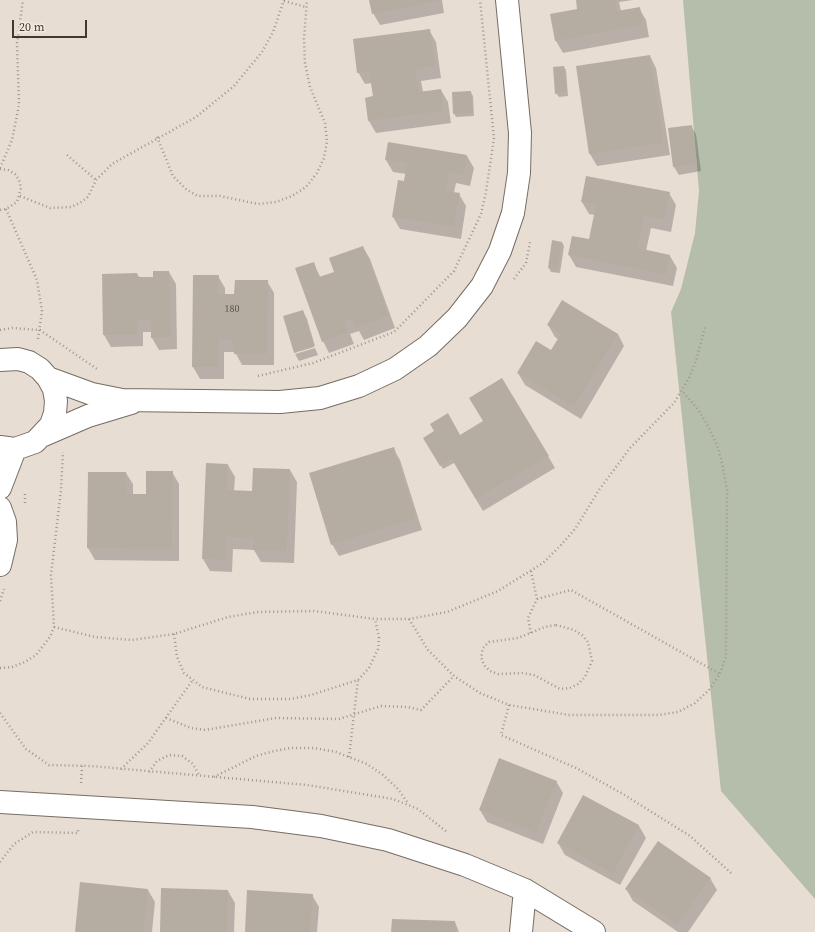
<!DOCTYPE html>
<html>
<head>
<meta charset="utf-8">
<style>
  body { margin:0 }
  #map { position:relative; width:815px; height:932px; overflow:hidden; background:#e7ddd2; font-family:"Source Serif 4",serif }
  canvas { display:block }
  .scale { position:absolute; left:12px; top:20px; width:75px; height:18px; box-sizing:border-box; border:2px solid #3d3935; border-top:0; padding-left:5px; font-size:12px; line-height:14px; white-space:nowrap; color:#3d3935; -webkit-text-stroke:3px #f5eadf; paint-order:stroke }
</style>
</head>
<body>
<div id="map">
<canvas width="815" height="932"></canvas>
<div class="scale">20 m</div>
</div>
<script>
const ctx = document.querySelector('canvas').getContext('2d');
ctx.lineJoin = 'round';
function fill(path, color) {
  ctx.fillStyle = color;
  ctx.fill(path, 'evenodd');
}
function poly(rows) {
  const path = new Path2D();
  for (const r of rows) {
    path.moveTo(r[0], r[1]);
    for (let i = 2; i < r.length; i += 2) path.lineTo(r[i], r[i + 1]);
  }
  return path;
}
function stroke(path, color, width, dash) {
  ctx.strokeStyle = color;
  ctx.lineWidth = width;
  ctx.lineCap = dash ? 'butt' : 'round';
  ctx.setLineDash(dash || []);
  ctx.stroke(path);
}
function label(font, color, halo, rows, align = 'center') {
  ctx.font = font + ' "Source Serif 4",serif';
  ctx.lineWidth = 3;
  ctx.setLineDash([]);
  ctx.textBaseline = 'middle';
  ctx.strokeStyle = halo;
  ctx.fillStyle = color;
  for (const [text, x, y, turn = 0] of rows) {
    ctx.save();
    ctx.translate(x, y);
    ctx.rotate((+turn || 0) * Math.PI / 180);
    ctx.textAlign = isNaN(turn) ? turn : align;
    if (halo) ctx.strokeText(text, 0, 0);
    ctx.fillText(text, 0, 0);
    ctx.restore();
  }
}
const green = poly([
  [683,0,815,0,815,899,721,791,671,312,681,289,695,233,699,191]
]);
const shadow = poly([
  [370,0,442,0,444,13,380,25,373,13],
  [577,0,633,0,619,2,621,11,639,8,646,20,649,37,563,53,556,41,578,9],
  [429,30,436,42,441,78,421,81,423,92,441,90,448,102,451,123,376,133,369,121,366,99,374,97,372,83,365,84,358,72],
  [650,56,656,68,670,155,597,166,590,154,577,67],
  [564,67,566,70,568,96,559,97,556,93],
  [471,93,473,96,474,116,456,117,454,113],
  [691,126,696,134,701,171,679,175,674,167],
  [467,156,474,168,470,186,456,183,454,193,459,194,466,206,461,239,400,229,393,217,406,174,393,172,386,160],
  [669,193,676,205,671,232,651,228,646,251,670,256,677,268,673,286,576,267,569,255,572,237,590,241,595,215,589,214,582,202],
  [562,242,564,246,560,273,551,272,549,268],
  [363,247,370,259,395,328,364,340,359,331,350,334,354,344,329,353,323,341,313,263,321,278,335,272],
  [169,272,176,284,177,349,159,350,152,338,152,332,143,332,143,346,111,347,104,335,103,275,137,274,140,278,154,278],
  [218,276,225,288,225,295,235,295,267,281,274,293,274,365,242,365,235,352,224,352,224,379,200,379,193,367],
  [303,311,307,319,315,346,295,352,295,353,284,317],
  [548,325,618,334,624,346,581,419,525,385,518,373,552,352,559,340,555,337],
  [315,348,318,355,299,361,295,354],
  [460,436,548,456,555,468,483,511,454,463,443,469,424,439],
  [393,448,400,460,422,530,339,556,332,544],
  [228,465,235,477,234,491,253,492,290,470,297,482,294,563,261,562,254,550,233,549,232,572,210,571,203,559],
  [172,472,179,484,179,561,95,560,88,548,89,473,126,473,133,484,133,495,147,495],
  [556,781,563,793,543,844,487,822,480,810],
  [583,796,639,826,646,838,620,885,565,855,558,843],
  [710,878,717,890,688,932,678,932,633,901,626,889],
  [148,890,155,902,152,932,76,932],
  [228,891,235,903,234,932,161,932],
  [312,895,319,907,317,932,246,932],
  [455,922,459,932,392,932]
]);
const building = poly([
  [369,0,439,0,439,1,372,14],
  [576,0,615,0,617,11,640,7,643,25,555,41,550,14,577,9],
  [430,29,435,66,415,69,419,92,441,89,444,111,368,121,365,98,373,96,369,71,357,73,353,39],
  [650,55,664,143,589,154,576,66],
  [564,66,567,92,555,94,553,67],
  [471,91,473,113,453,114,452,92],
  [692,125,697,164,673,167,668,128],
  [388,142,467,155,464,175,449,172,446,191,460,193,454,227,392,217,398,180,404,181,407,164,385,160],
  [586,176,670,192,664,220,644,216,638,248,670,255,666,275,568,255,572,236,589,239,596,205,581,202],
  [552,240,562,242,558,270,548,268],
  [363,246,389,316,356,328,353,319,344,322,348,332,322,342,295,268,314,262,319,277,334,272,329,258],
  [153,271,169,271,171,337,151,338,151,320,137,320,137,335,103,335,102,274,137,273,138,277,153,277],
  [193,275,219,275,218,294,234,294,235,280,268,280,267,354,234,354,233,340,218,340,218,367,192,367],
  [562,300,618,334,574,407,517,373,536,341,551,350,561,334,547,325],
  [303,310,314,347,294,353,283,316],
  [502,378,549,456,476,499,452,459,440,466,423,438,434,431,430,424,448,413,460,435,483,421,469,398],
  [394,447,416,518,331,545,309,473],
  [206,463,228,464,227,490,252,491,253,468,290,469,287,551,253,550,253,538,227,537,226,560,202,559],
  [146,471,173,471,172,549,87,548,88,472,126,472,127,494,146,494],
  [499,758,557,781,536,833,479,810],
  [583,795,639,825,613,874,557,843],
  [658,841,711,878,677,925,625,889],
  [80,882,148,889,144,932,75,932],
  [161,888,228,890,227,932,160,932],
  [247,890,313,894,310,932,245,932],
  [392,919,455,921,455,932,391,932]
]);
const path = poly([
  [284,1,306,7],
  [157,137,173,176,187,190,198,196,220,196,258,204,276,202,292,196,306,187,317,173,324,158,327,141,325,123,310,87,305,63,304,39,307,0],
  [67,155,96,180],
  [0,168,12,140,19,105,17,43,23,0],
  [0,169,8,170,15,174,19,180,21,188,17,202,6,209,0,210],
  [20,196,50,208,71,207,80,203,88,197,96,180,112,164,196,117,234,86,262,52,273,32,284,0],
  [6,209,37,280,42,311,38,339],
  [514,279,526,263,530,242],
  [0,330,12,328,40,330,97,369],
  [258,376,313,363,394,332,454,271,481,214,486,192,494,138,480,0],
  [25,503,25,492],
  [531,571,537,599,528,618,531,634],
  [537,599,571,590,720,674],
  [0,601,4,589],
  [409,619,428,650,454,676,480,693,509,705,569,715,659,715,678,712,695,703,709,690,720,674,726,656,727,490,723,467,717,445,707,424,696,407,682,391],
  [556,625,574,630,582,635,588,642,592,661,585,677,578,684,570,688,560,689,534,675,522,673,498,674,490,671,484,665,481,657,483,648,489,642,518,638,545,627,556,625],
  [54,627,95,637,132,640,174,634,228,617,257,612,314,611,375,619,409,619,447,612,498,591,543,563,561,545,575,529,599,490,630,448,674,403,689,378,696,361,705,327],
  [174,634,177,657,184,673,202,687,250,699,291,699,311,695,358,680,369,668,378,649,379,638,375,619],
  [0,668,12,667,25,662,36,655,50,637,54,627,51,575,61,490,63,452],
  [509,705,501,735,576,768,623,794,690,836,731,873],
  [0,713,26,749,49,765,91,766,307,785,393,799,418,809,447,832],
  [166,718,191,728,205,730,276,718,339,719,381,706,408,707,421,710,454,676],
  [349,757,358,680],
  [121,769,148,743,192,681],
  [149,772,157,761,169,755,182,756,193,764,199,775],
  [214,777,256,756,274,751,291,748,314,748,336,752,367,764,383,775,397,788,408,803],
  [81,783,82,766],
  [0,862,14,844,33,832,78,833,78,830]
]);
const street = poly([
  [0,360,18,359,29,362,40,369,48,378,54,389,56,401,55,413,51,425,35,442,15,449,0,447],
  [48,378,92,394,122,400,280,402,320,398,359,386,395,369,428,346,457,318,482,286,500,251,513,213,519,173,520,133,507,0],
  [44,435,88,416,131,403],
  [0,488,15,449],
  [0,508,5,522,6,540,0,565],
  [0,802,252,817,321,826,388,840,465,865,525,890,594,932],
  [521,932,525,890]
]);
const numberNames = [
  ["180",232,309]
];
fill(green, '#b5beaa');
fill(shadow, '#0003');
fill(building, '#b5ada1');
stroke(street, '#766d63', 24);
stroke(path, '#9f978f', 2.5, [1, 3]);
stroke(street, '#fff', 22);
label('10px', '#5b5650', null, numberNames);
</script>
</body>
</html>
